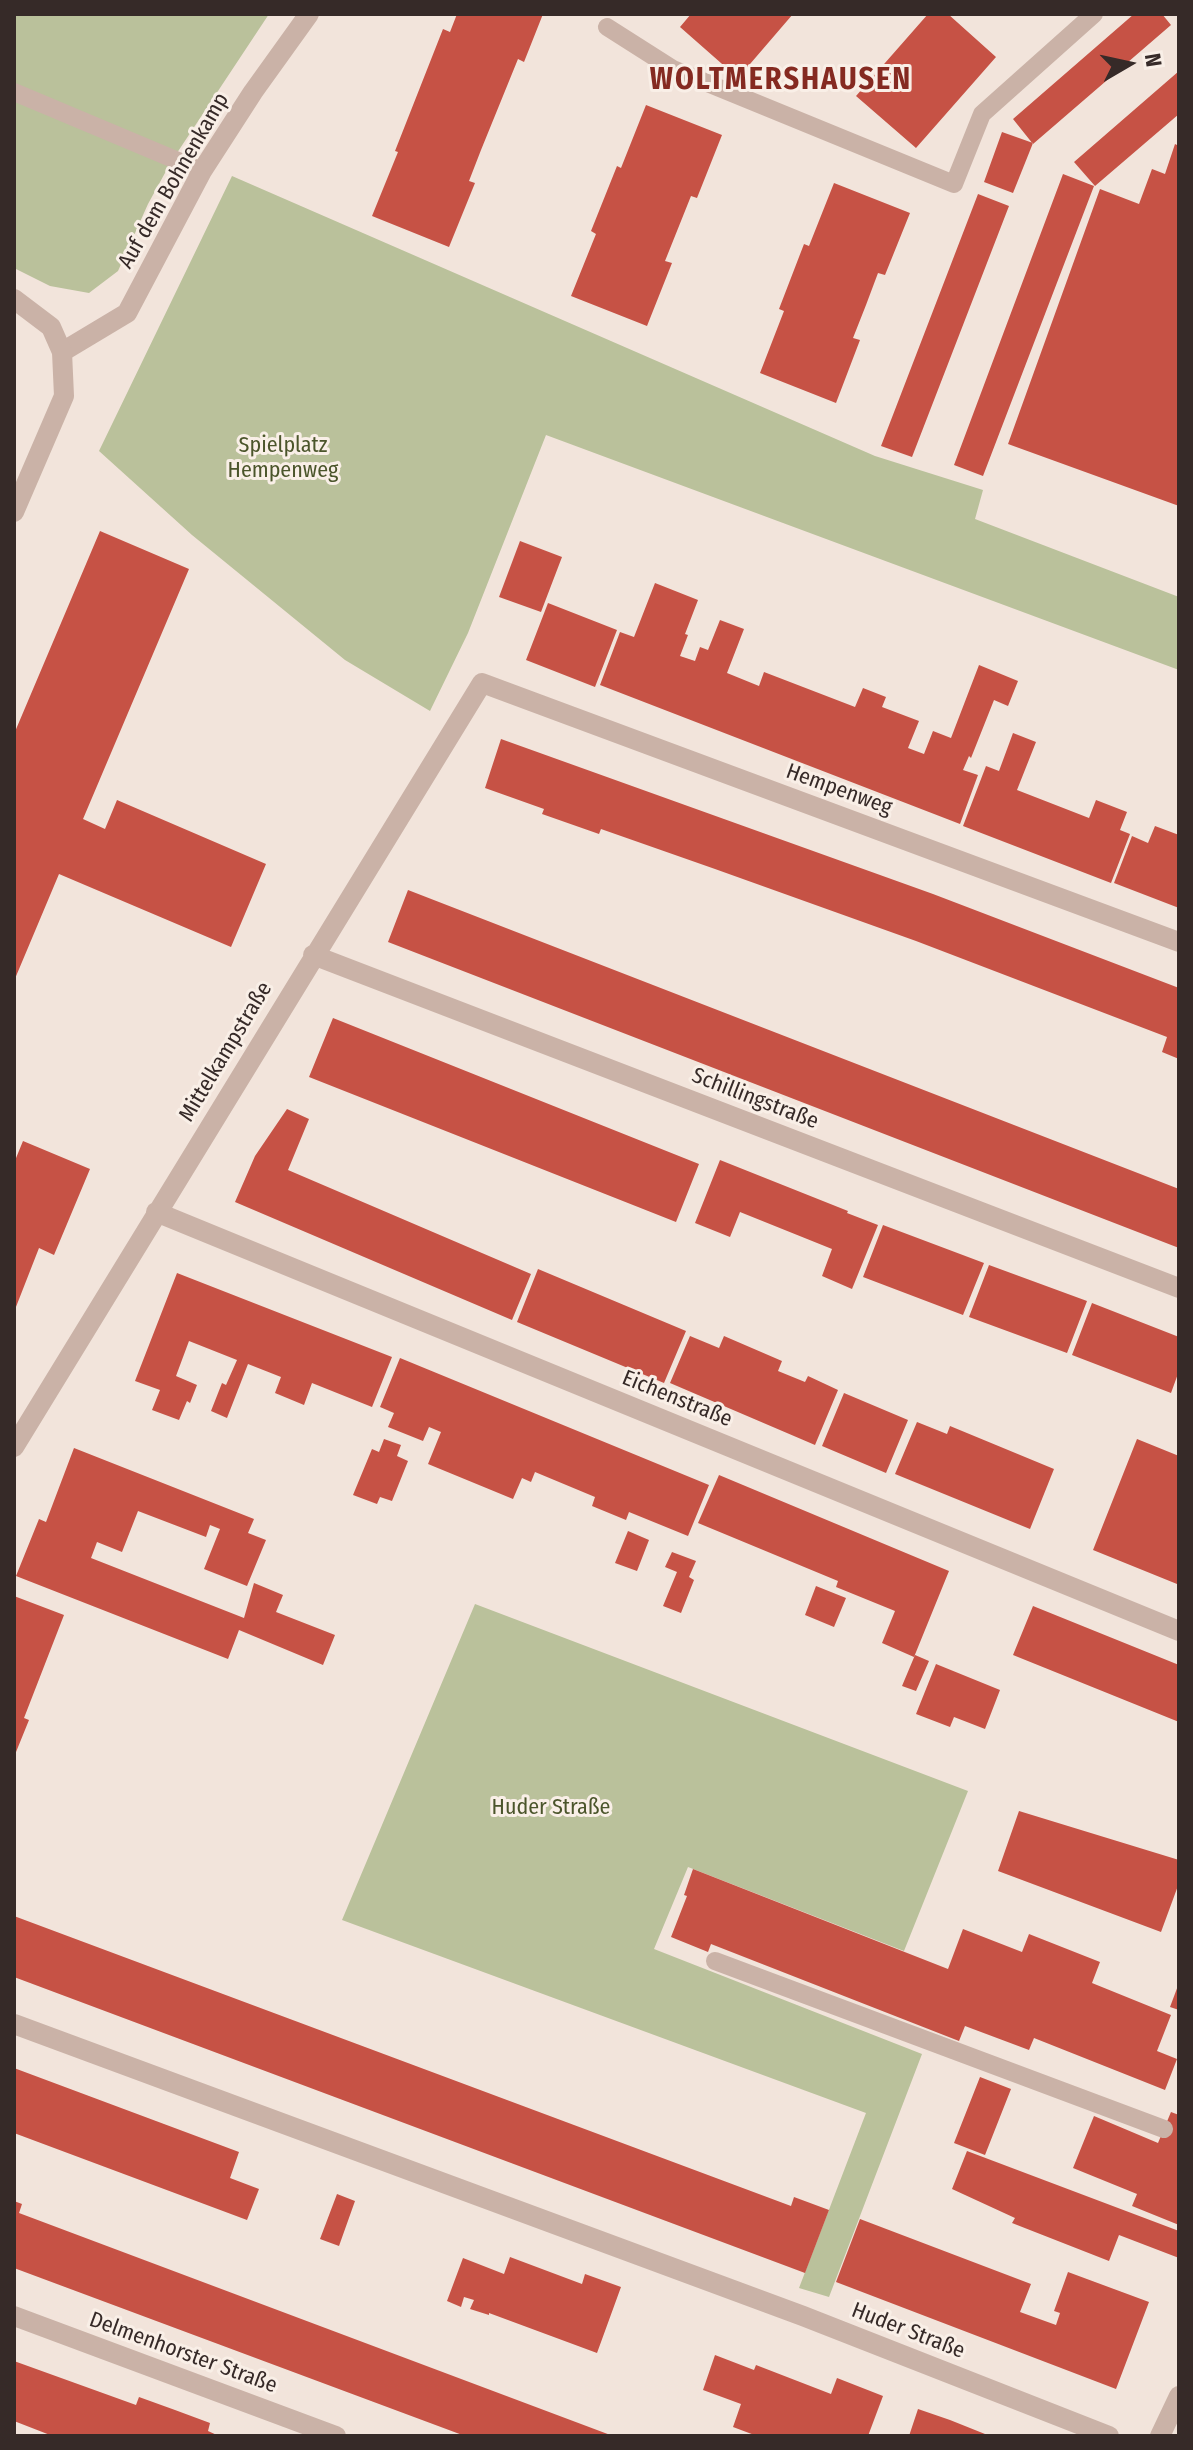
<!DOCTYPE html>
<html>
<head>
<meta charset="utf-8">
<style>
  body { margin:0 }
  #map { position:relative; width:1193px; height:2450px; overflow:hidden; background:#f2e4db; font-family:"Fira Sans Condensed",sans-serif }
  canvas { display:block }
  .frame { position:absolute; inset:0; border:16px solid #362a28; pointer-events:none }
  .north { position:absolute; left:1089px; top:24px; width:80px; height:80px; -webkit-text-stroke:6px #f9efe7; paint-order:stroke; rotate:81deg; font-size:22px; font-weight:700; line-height:32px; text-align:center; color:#362a28 }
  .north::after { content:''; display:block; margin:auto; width:28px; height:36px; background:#362a28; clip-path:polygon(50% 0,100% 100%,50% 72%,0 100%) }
</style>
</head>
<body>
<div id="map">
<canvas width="1193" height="2450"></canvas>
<div class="frame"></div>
<div class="north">N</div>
</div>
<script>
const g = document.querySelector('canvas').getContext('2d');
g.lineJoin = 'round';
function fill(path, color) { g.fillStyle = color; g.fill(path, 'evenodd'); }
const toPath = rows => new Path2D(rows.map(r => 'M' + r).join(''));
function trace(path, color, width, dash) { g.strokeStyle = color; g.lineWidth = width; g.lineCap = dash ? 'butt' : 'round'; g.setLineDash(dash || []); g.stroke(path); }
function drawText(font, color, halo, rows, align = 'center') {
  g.font = font + ' "Fira Sans Condensed",sans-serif'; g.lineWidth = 6; g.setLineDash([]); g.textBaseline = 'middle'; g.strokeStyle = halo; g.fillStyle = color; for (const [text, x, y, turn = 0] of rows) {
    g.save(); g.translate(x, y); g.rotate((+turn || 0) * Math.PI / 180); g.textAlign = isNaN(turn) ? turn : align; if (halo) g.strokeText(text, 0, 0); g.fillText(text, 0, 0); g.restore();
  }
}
fill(toPath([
  [14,14,269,14,171,162,148,204,118,271,89,293,50,286,14,268],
  [232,176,875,456,983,490,975,519,1179,597,1179,670,546,435,468,633,430,711,345,660,192,535,99,451],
  [475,1604,968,1791,904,1951,688,1867,654,1949,922,2054,829,2297,799,2288,866,2113,342,1920]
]), '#bac19b');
fill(toPath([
  [457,14,543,14,524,62,518,59,481,150,469,181,475,183,449,247,372,216,398,152,395,151,443,29,450,32],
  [691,14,793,14,738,78,680,27],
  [928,14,948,14,996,57,916,148,856,96],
  [1134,14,1162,14,1171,25,1033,144,1013,119],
  [1179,71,1179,114,1095,186,1074,162],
  [646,105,722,135,697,198,691,196,665,261,672,263,647,326,571,296,596,234,591,231,617,166,621,168],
  [1002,132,1033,143,1013,193,984,182],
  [1175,144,1179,146,1179,506,1008,444,1100,189,1139,204,1152,169,1165,174],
  [1063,174,1094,186,983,476,954,465],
  [834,183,910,213,885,275,878,273,866,305,853,338,860,340,836,403,760,373,784,311,779,309,804,244,809,246],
  [978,194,1009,206,912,457,881,446],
  [100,531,189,569,83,819,105,829,117,800,266,864,231,947,59,874,14,981,14,734],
  [520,541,562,557,541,612,499,597],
  [655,583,698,600,685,634,688,635,680,656,695,661,700,647,708,650,720,620,744,629,727,673,759,686,764,672,855,707,863,688,886,697,882,707,919,721,908,748,924,754,933,731,951,738,979,665,1018,681,1008,706,994,700,971,758,969,756,963,770,978,775,960,824,600,685,620,632,634,637],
  [548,603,617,630,595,687,526,660],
  [1013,733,1036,742,1017,790,1089,818,1096,800,1127,812,1120,830,1130,834,1111,883,963,826,986,766,999,771],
  [501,739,933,894,1179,988,1179,1059,1162,1052,1167,1037,916,941,715,869,601,829,599,834,542,814,544,809,485,788],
  [1155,826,1179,835,1179,908,1114,883,1132,836,1148,843],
  [408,890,1179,1189,1179,1248,388,942],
  [333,1018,699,1164,676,1222,309,1077],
  [287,1109,309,1119,288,1170,531,1274,512,1320,235,1202,255,1156],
  [23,1141,90,1169,54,1255,39,1248,14,1312,14,1163],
  [720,1160,848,1211,847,1213,878,1225,852,1289,822,1276,832,1249,740,1212,730,1237,695,1223],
  [883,1225,984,1263,963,1315,863,1277],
  [989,1265,1087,1301,1067,1353,969,1317],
  [538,1269,686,1331,664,1383,517,1322],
  [177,1273,392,1357,372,1407,312,1383,304,1405,275,1393,281,1377,248,1364,227,1418,211,1411,222,1383,226,1385,237,1360,189,1341,176,1376,197,1385,190,1403,187,1401,179,1420,152,1410,160,1390,135,1381],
  [1092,1303,1179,1337,1179,1371,1171,1393,1072,1355],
  [690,1336,719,1348,724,1336,782,1361,778,1371,805,1382,808,1376,838,1390,815,1445,670,1383],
  [400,1358,709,1485,688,1536,629,1512,626,1520,592,1506,595,1497,535,1472,531,1482,522,1478,513,1499,428,1464,441,1432,429,1427,423,1441,388,1427,394,1413,380,1407],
  [844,1393,908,1420,886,1473,822,1446],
  [917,1422,947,1434,950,1426,1054,1469,1030,1529,895,1474],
  [384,1439,401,1445,397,1456,408,1461,392,1501,380,1497,377,1504,353,1495,372,1449,379,1452],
  [1137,1439,1179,1456,1177,1584,1093,1550],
  [74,1448,254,1519,248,1533,266,1540,247,1586,204,1569,220,1529,210,1525,206,1537,138,1511,122,1552,97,1542,91,1558,244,1618,254,1583,283,1595,276,1612,335,1635,323,1665,239,1630,228,1659,16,1576,39,1519,46,1522],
  [719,1475,949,1571,914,1657,882,1643,895,1611,836,1587,838,1581,698,1523],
  [628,1531,649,1540,637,1571,615,1563],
  [672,1552,696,1561,689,1577,694,1580,681,1613,663,1606,677,1572,665,1567],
  [816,1586,846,1598,834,1627,805,1615],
  [14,1596,64,1615,24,1718,29,1720,14,1757],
  [1033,1606,1179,1665,1179,1722,1013,1655],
  [915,1655,929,1661,916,1691,902,1686],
  [936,1664,1000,1690,985,1729,954,1717,950,1727,916,1714],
  [1019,1811,1179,1860,1179,1883,1161,1932,998,1871],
  [693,1869,948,1969,963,1929,1022,1952,1029,1934,1100,1962,1092,1983,1171,2015,1157,2051,1177,2059,1165,2090,1034,2038,1029,2050,965,2026,959,2041,711,1944,708,1952,671,1937,687,1896,684,1895],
  [14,1916,791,2206,794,2197,829,2210,805,2273,14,1977],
  [1179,1983,1179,2010,1170,2007],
  [14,2068,239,2152,230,2178,259,2189,247,2220,14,2133],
  [980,2077,1011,2089,985,2155,954,2143],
  [1171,2112,1179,2115,1179,2225,1132,2206,1137,2194,1073,2168,1094,2116,1158,2143],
  [967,2151,1179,2231,1179,2258,1119,2235,1109,2261,1012,2223,1015,2218,952,2189],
  [337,2194,355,2201,339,2246,320,2239],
  [14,2201,22,2204,19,2213,613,2436,465,2436,14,2268],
  [860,2219,1031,2284,1020,2312,1056,2325,1060,2313,1054,2311,1068,2272,1149,2302,1116,2389,836,2282],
  [510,2257,582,2284,585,2274,621,2287,597,2353,489,2313,489,2315,470,2309,474,2300,464,2297,461,2307,447,2301,463,2258,504,2274],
  [715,2355,754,2370,756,2365,831,2394,837,2378,883,2396,868,2436,757,2436,733,2427,741,2404,703,2390],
  [14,2361,136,2405,139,2397,175,2410,210,2423,208,2431,219,2436,50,2435,14,2421],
  [918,2409,950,2420,990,2436,909,2436]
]), '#c65245');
trace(toPath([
  [607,27,673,69,954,184,982,114,1094,14],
  [14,92,202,171],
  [715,1961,1164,2129]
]), '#cab2a7', 18);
trace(toPath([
  [62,352,127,313,202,171,253,92,309,14],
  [313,955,1179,1288],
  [156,1212,1179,1631],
  [14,1447,482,683,1179,942],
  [14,2024,803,2316,1109,2436],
  [14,2316,336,2436]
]), '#cab2a7', 20);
trace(toPath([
  [14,299,51,327,62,352,64,396,14,512],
  [1160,2436,1179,2396]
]), '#cab2a7', 20);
drawText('22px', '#362a28', '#f9efe7', [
  ["Auf dem Bohnenkamp",174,181,-60],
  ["Hempenweg",839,790,20],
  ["Mittelkampstraße",226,1052,-59],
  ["Schillingstraße",755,1099,21],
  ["Eichenstraße",677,1399,22],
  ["Huder Straße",908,2331,21],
  ["Delmenhorster Straße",183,2353,20]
]);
drawText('22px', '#4b552b', '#f9efe7', [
  ["Spielplatz",283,446],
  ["Hempenweg",283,471],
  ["Huder Straße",551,1808]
]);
g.letterSpacing = '2px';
drawText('bold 30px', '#852a21', '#f9efe7', [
  ["WOLTMERSHAUSEN",781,81]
]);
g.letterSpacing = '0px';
</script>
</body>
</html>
